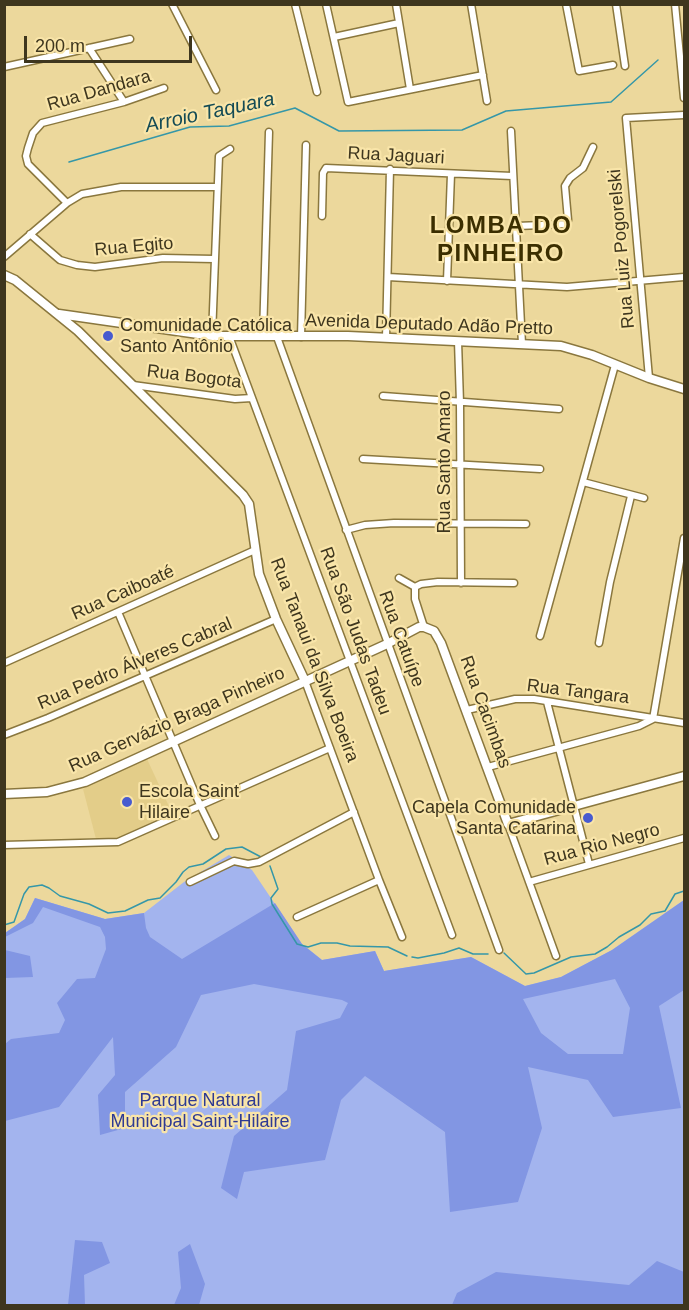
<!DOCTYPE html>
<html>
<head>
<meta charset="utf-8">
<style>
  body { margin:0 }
  #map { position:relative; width:689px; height:1310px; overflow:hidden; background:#ecd89c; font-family:Arial,sans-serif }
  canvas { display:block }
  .frame { position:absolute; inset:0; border:6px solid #3e361e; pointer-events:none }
  .scale { position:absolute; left:24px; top:36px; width:168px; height:27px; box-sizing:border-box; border:3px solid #3e361e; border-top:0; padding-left:8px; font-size:18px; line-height:21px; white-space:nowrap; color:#3e361e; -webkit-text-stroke:4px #f9e5a9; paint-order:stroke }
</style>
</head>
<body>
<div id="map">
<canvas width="689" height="1310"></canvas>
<div class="frame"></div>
<div class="scale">200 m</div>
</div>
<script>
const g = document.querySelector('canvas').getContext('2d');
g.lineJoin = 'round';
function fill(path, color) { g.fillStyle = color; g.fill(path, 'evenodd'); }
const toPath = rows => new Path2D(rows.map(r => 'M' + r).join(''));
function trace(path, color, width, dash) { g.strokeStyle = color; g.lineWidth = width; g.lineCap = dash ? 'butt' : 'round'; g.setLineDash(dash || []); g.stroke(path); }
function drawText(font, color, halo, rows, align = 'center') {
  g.font = font + ' Arial,sans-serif'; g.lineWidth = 4.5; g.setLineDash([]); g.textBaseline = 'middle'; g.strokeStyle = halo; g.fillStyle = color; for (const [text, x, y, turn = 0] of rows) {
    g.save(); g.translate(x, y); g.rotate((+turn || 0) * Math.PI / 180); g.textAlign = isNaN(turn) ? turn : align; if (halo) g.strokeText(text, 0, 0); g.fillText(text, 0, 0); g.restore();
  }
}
fill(toPath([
  [147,759,173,815,118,840,96,839,83,789]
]), '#e3cd89');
fill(toPath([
  [229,855,252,870,302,944,322,960,375,951,384,971,471,957,525,986,561,977,612,950,684,900,684,1305,5,1306,5,933,25,919,35,898,105,919,144,913,184,882]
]), '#a3b4ee');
fill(toPath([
  [35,898,105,919,144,913,146,928,150,937,182,959,275,903,302,944,322,960,375,951,384,971,471,957,525,986,561,977,612,950,684,900,684,990,659,1006,681,1108,613,1117,588,1080,528,1067,542,1128,518,1202,450,1212,445,1132,365,1076,341,1100,325,1160,244,1172,237,1199,221,1188,234,1136,287,1090,296,1031,340,1018,348,1003,342,1000,254,984,201,995,176,1047,125,1092,125,1128,100,1135,98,1095,115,1075,113,1037,59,1107,5,1121,5,1044,11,1039,59,1033,65,1020,57,1003,77,979,95,978,106,949,105,937,100,927,43,907,33,923,5,937,5,933,25,919],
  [615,979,630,1008,623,1054,568,1054,541,1033,523,999],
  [5,950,30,956,33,977,5,978],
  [75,1240,102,1242,110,1263,84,1275,85,1305,68,1305],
  [190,1244,205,1284,199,1305,174,1305,181,1288,178,1252],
  [657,1261,684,1272,684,1305,452,1305,457,1293,496,1272,629,1285]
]), '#8296e3');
trace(toPath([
  [69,162,190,127,229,126,295,108,339,131,462,130,506,111,611,102,658,60],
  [270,866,278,889,271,898,272,904,297,944,308,947,321,943,337,943,350,946,388,947,407,956],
  [4,925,14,922,24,894,29,887,42,885,49,888,60,896,89,904,108,913,125,911,148,900,160,898,176,882,183,872,189,867,203,864,226,849,242,847,261,857],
  [504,953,526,974,534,973,571,957,595,954,607,947,619,937,640,925,651,914,665,911,675,894,684,891],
  [412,957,418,958,444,953,459,948,473,954,488,954]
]), '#3597a8', 1.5);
const street = toPath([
  [172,4,216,90],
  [295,4,317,92],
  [326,4,348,102,483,75],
  [396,4,410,89],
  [471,4,487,101],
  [566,4,579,71,613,65],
  [616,4,625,66],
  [675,4,684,98],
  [334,37,399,23],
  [89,48,124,102],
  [4,67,130,39],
  [511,131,522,344],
  [67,203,28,164,26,156,28,148,33,133,42,123,124,102,164,88],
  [322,216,323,173,326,168,512,176],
  [517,226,567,224,568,220,565,186,570,178,583,168,593,147],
  [30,234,60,260,77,265,95,267,163,258,214,259],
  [4,257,67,203,82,194,121,187,216,187],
  [388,277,567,287,684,277],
  [447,281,451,174],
  [212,336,219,156,230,149],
  [229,336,452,935],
  [263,336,269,132],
  [277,337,499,950],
  [301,337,306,145],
  [386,338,390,169],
  [458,341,460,403,461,583],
  [649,378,626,118,684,115],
  [133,385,235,399,252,398],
  [383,396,559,409],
  [363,459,540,469],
  [583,482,644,498],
  [346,530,365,525,394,523,526,524],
  [399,578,415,587,421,584,438,582,514,583],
  [415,587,415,599,424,627],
  [118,612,200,805,215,836],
  [540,636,615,365],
  [599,643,610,582,631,496],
  [4,663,255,550],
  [305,681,379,880,402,937],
  [547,702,589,864],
  [467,710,515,699,534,699,684,723],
  [4,735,48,718,276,619],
  [488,767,639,726,653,719,684,538],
  [508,824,556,956],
  [4,845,118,842,330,748],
  [190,882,234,861,248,864,259,862,354,812],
  [529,882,684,838],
  [297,917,379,880]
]);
const secondary = toPath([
  [4,275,15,280,78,331,243,495,249,504,259,574,276,619,305,681],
  [59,314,212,336,348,336,561,346,592,355,649,378,684,389],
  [4,794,47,792,85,782,387,644,419,627,424,627,434,631,441,643,508,824,684,776]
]);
trace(street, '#8a773e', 9);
trace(secondary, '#8a773e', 11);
trace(street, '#fff', 6);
trace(secondary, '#fff', 8);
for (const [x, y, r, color] of [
  [108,336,6,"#485bcf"],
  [127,802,6,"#485bcf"],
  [588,818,6,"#485bcf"]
]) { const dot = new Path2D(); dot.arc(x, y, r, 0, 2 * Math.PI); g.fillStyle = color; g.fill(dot); trace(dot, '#f9e5a9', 2); }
drawText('18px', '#3e361e', '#f9e5a9', [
  ["Rua Dandara",99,91,-16],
  ["Rua Jaguari",396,156,3],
  ["Rua Egito",134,247,-5],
  ["Rua Luiz Pogorelski",622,249,-95],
  ["Avenida Deputado Adão Pretto",429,325,2],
  ["Rua Bogota",194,377,7],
  ["Rua Santo Amaro",445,462,-90],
  ["Rua Caiboaté",123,593,-24],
  ["Rua São Judas Tadeu",355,631,70],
  ["Rua Catuípe",401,639,70],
  ["Rua Tanaui da Silva Boeira",314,660,69],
  ["Rua Pedro Álveres Cabral",135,664,-23],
  ["Rua Tangara",578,692,7],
  ["Rua Cacimbas",485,712,70],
  ["Rua Gervázio Braga Pinheiro",177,720,-24],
  ["Rua Rio Negro",602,845,-15]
]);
drawText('18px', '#3e361e', '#f9e5a9', [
  ["Comunidade Católica",120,326],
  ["Santo Antônio",120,347],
  ["Escola Saint",139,792],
  ["Hilaire",139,813],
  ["Capela Comunidade",576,808,"right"],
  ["Santa Catarina",576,829,"right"]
], 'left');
drawText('18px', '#2e3a93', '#f9e5a9', [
  ["Parque Natural",200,1101],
  ["Municipal Saint-Hilaire",200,1122]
]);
drawText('italic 20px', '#144b55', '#f9e5a9', [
  ["Arroio Taquara",210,113,-12]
]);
g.letterSpacing = '1.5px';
drawText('bold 24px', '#3b2e00', '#f9e5a9', [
  ["LOMBA DO",501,226],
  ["PINHEIRO",501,254]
]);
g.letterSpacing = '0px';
</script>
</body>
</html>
